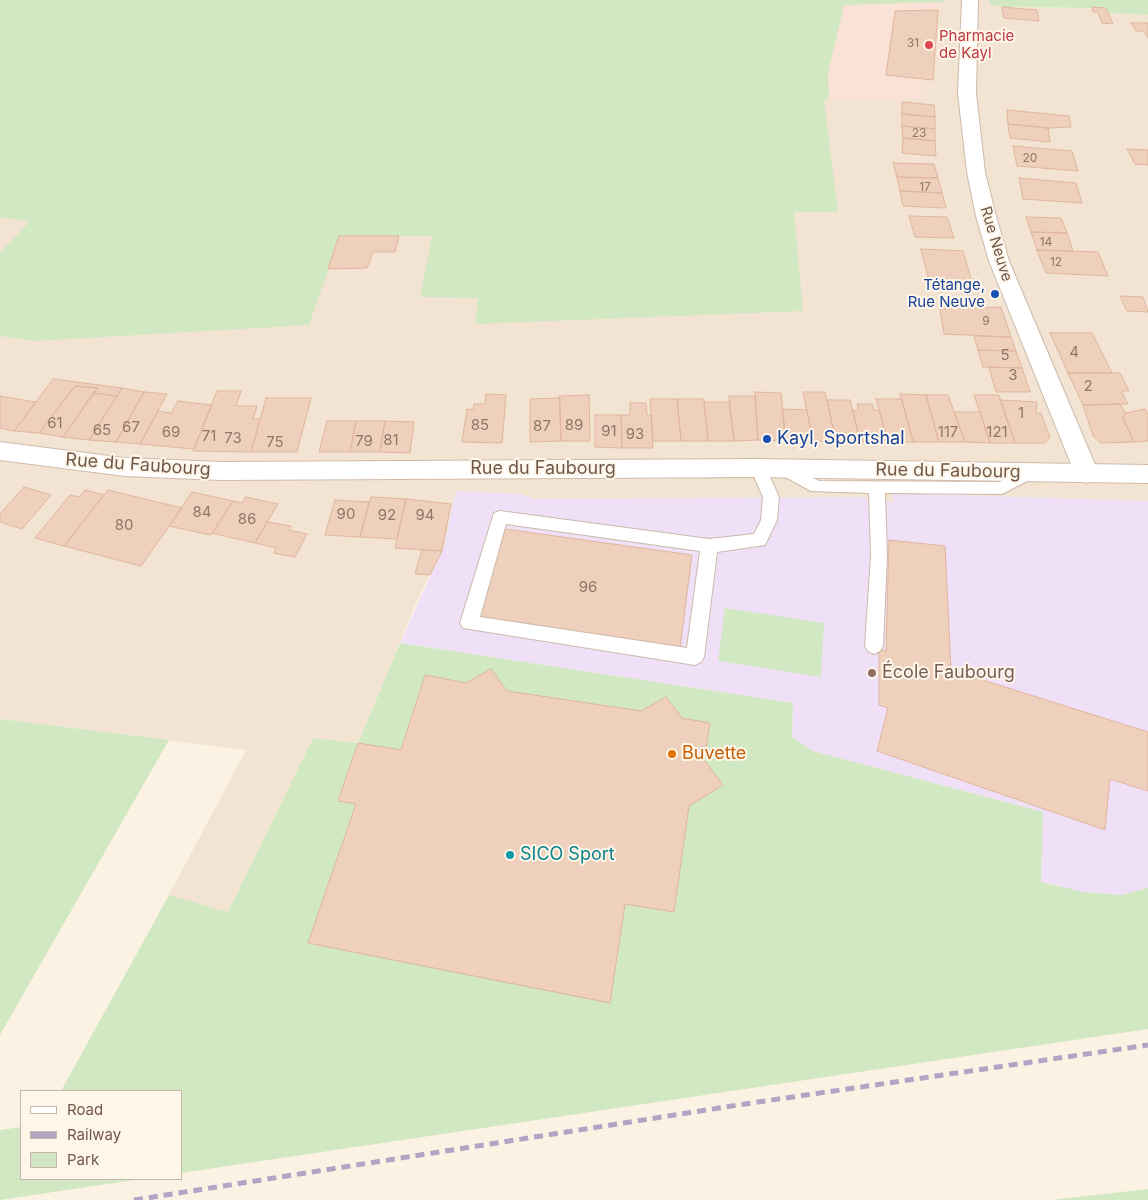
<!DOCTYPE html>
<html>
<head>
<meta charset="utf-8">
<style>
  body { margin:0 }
  #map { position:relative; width:1148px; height:1200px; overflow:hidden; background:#fbf2e3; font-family:Inter,sans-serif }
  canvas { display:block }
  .legend { position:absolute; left:20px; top:1090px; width:162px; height:90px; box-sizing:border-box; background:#fef6e9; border:1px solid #c6b7a9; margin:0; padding:6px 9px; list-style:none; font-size:15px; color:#72584a }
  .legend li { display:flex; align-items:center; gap:10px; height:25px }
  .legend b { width:25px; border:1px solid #c6b7a9 }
</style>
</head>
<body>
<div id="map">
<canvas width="1148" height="1200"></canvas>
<ul class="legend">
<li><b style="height:6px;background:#fff"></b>Road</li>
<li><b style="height:6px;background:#b4a3c4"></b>Railway</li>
<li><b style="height:14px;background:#d2e8c2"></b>Park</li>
</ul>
</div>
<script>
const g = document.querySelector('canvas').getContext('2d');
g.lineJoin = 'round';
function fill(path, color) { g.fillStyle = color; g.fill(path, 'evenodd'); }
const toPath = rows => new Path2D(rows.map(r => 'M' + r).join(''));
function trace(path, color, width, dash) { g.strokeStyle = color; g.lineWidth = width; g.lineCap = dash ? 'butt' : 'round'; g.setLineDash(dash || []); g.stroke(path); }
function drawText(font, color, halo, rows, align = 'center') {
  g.font = font + ' Inter,sans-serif'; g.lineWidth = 4; g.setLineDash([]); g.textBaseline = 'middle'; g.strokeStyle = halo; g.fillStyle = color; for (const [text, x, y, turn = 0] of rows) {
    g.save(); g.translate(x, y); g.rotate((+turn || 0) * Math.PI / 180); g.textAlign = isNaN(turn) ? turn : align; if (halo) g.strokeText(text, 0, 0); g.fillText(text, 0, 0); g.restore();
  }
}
fill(toPath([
  [0,0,990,0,990,5,1002,7,1106,8,1109,13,1148,15,1148,501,893,493,894,502,867,502,866,497,534,499,520,494,456,491,444,546,417,601,358,743,313,738,228,912,169,895,246,750,0,719]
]), '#f2e3d2');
fill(toPath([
  [942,2,938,10,933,80,921,81,920,99,829,100,828,73,844,5]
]), '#fbe2d7');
fill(toPath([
  [456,491,520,494,534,499,866,497,867,502,893,502,893,493,1148,501,1148,888,1121,895,1084,892,1041,882,1043,812,813,751,792,737,793,703,400,643,444,546]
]), '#efe0f7');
fill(toPath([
  [0,0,947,0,942,2,844,5,828,73,829,100,824,100,838,212,794,212,803,311,475,324,478,298,420,297,432,236,340,236,309,325,35,341,0,336,0,253,29,222,0,217],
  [990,0,1148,0,1148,15,1108,13,1106,8,1002,7,990,5],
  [725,608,824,623,821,677,718,661],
  [400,643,793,703,792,737,813,751,1043,812,1041,882,1084,892,1121,895,1148,888,1148,1029,181,1173,181,1091,61,1091,169,895,228,912,313,738,358,743],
  [0,719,169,740,0,1035],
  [21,1127,21,1179,141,1179,0,1200,0,1130],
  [1148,1189,1148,1200,1051,1200]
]), '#d2e8c2');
const building = toPath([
  [1002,7,1037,10,1039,21,1004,18,1002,7],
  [1092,7,1106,8,1113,24,1102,23,1098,12,1093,12,1092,7],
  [938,10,933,80,886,75,895,11,938,10],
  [1131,23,1148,23,1148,38,1144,31,1136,31,1131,23],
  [902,102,934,105,935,117,902,114,902,102],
  [1007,110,1069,116,1071,127,1048,128,1008,124,1007,110],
  [902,114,935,117,935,129,902,126,902,114],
  [1008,124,1048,128,1050,142,1010,138,1008,124],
  [902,126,935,129,935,141,903,138,902,126],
  [903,138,935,141,936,156,902,153,903,138],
  [1013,146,1072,151,1078,171,1017,166,1013,146],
  [1127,149,1148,150,1148,165,1135,164,1127,149],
  [893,163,934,164,938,178,897,177,893,163],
  [897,177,938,178,942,193,900,191,897,177],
  [1019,178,1076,183,1082,203,1023,199,1019,178],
  [900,191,942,193,946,208,903,206,900,191],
  [909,216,947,217,954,238,915,237,909,216],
  [1026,217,1061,218,1067,233,1031,232,1026,217],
  [1031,232,1067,233,1073,251,1037,250,1031,232],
  [339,236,399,236,395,252,373,252,367,268,328,269,339,236],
  [921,249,963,251,973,286,930,284,921,249],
  [1037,250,1098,252,1108,276,1046,273,1037,250],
  [1120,296,1143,297,1148,312,1127,311,1120,296],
  [1001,307,1011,337,944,334,940,309,1001,307],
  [1050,333,1092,333,1112,373,1068,373,1050,333],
  [974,336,1011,337,1016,351,978,350,974,336],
  [978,350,1016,351,1022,368,983,367,978,350],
  [989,367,1022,368,1030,392,996,392,989,367],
  [1068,373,1120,373,1129,391,1121,391,1128,404,1083,405,1068,373],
  [53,379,122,388,117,396,93,393,98,388,75,386,39,433,14,431,53,379],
  [75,386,98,388,63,437,39,433,75,386],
  [122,388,144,392,116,442,89,440,122,388],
  [217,391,241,391,236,406,257,406,253,419,260,419,251,452,193,451,217,391],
  [144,392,167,394,140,444,116,442,144,392],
  [755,392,781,393,786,441,758,440,755,392],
  [803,392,825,392,836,442,813,441,803,392],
  [93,393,117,396,89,440,63,437,93,393],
  [486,394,506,395,502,443,462,442,467,409,473,410,474,404,485,404,486,394],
  [900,394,926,395,939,442,913,442,900,394],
  [589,395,590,441,561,441,559,396,589,395],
  [926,395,948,395,965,442,939,442,926,395],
  [974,395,999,395,1015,443,990,443,974,395],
  [0,396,36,402,14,431,0,428,0,396],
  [729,396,755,396,758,440,734,441,729,396],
  [266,398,311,398,297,452,251,452,266,398],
  [560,398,561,441,530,442,530,399,560,398],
  [650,399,677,399,681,441,653,441,650,399],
  [677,399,704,399,708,441,681,441,677,399],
  [876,399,902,399,913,442,888,442,876,399],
  [827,400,850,400,860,442,836,442,827,400],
  [1000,400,1037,402,1036,413,1041,413,1050,438,1044,443,1015,443,1000,400],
  [178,401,212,405,194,449,140,444,158,411,171,413,178,401],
  [704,402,729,402,734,441,708,441,704,402],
  [630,403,646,403,647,415,651,415,653,448,622,448,621,415,630,415,630,403],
  [857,404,872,404,874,410,879,410,888,442,860,442,853,410,859,410,857,404],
  [1120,404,1126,413,1123,418,1134,442,1101,443,1093,436,1083,405,1120,404],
  [782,409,807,410,813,441,786,441,782,409],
  [1145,409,1148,415,1148,441,1134,442,1123,418,1126,413,1145,409],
  [954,412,980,412,990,443,965,442,954,412],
  [595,415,621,415,622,448,595,447,595,415],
  [327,421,356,421,350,452,319,452,327,421],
  [356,421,385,421,380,452,350,452,356,421],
  [385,421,414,422,410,453,380,452,385,421],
  [24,487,51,495,22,529,0,522,0,514,24,487],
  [85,490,104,495,64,546,35,538,70,495,79,497,85,490],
  [108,490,182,508,141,566,64,546,108,490],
  [192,492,233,501,211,535,169,526,192,492],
  [246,497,278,504,255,543,212,533,233,501,242,503,246,497],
  [371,497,406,499,397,539,360,537,371,497],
  [406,499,451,504,442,551,395,548,406,499],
  [335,500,369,502,360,537,325,535,335,500],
  [267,522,291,526,289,530,307,534,295,557,274,553,276,548,255,543,267,522],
  [505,529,692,555,680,648,479,619,505,529],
  [889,540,945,546,951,670,1148,732,1148,791,1110,779,1105,830,877,751,888,708,879,705,879,650,886,651,889,540],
  [422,550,442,551,430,575,415,574,422,550],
  [491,669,507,691,641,711,666,697,682,718,710,723,704,760,723,785,689,806,674,912,625,904,610,1003,308,943,356,804,338,801,358,743,401,750,425,675,466,683,491,669]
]);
fill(building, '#efd0bc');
trace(building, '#e1b69d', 1);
const lane = toPath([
  [758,462,764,464,779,497,777,520,765,545,717,552,704,657,701,662,695,665,463,628,460,623,494,513,500,511,709,539,754,534,761,520,763,497,750,468,752,464,758,462],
  [506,524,700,551,687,648,480,617,506,524],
  [784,463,819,481,1000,482,1029,467,1035,469,1037,473,1035,477,1002,494,885,493,887,555,883,646,880,651,874,654,868,651,865,646,871,555,869,493,811,491,778,473,776,469,778,465,784,463]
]);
const street = toPath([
  [962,0,978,0,976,93,985,172,996,216,1009,261,1099,474,1096,480,1087,483,1078,480,1075,474,989,261,976,216,967,172,958,93,962,0]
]);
const secondary = toPath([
  [0,442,125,458,222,462,758,459,1148,465,1148,483,758,477,222,480,125,476,0,460,0,442]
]);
trace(lane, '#ccb9aa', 2);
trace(street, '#ccb9aa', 2);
trace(secondary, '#d1bbaa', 2);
fill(lane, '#fff');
fill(street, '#fff');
fill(secondary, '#fff');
trace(toPath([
  [134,1200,738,1105,1148,1045]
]), '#b4a3c4', 5, [9, 6]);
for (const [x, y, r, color] of [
  [929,45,5,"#e0444e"],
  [995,294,5,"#1a4fb4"],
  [767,439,5,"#1a4fb4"],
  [872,673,5,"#8d6e63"],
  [672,754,5,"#e8710a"],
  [510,855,5,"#0f9aa8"]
]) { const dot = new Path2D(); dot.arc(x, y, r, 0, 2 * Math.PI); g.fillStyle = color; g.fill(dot); trace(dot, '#fef6e9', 2); }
drawText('12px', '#917666', null, [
  ["31",913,43],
  ["23",919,133],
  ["20",1030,158],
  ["17",925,187],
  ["14",1046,242],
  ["12",1056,262],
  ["9",986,321]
]);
drawText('15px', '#be3a42', '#fef6e9', [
  ["Pharmacie",939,36],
  ["de Kayl",939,53]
], 'left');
drawText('15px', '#72584a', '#fef6e9', [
  ["Rue Neuve",996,244,73]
]);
drawText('15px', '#164399', '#fef6e9', [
  ["Tétange,",985,285],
  ["Rue Neuve",985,302]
], 'right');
drawText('15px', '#917666', null, [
  ["4",1074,352],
  ["5",1005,355],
  ["3",1013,375],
  ["2",1088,386],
  ["1",1021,413],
  ["61",55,423],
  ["85",480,425],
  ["89",574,425],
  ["87",542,426],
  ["67",131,427],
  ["65",102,430],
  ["91",609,431],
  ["69",171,432],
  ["117",948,432],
  ["121",997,432],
  ["93",635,434],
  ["71",209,436],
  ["73",233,438],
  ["81",391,440],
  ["79",364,441],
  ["75",275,442],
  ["84",202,512],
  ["90",346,514],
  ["92",387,515],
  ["94",425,515],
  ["86",247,519],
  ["80",124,525],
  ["96",588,587]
]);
drawText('18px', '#164399', '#fef6e9', [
  ["Kayl, Sportshal",777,439]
], 'left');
drawText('18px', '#72584a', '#fef6e9', [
  ["Rue du Faubourg",138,465,4],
  ["Rue du Faubourg",543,469],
  ["Rue du Faubourg",948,471,1]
]);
drawText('18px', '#785e54', '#fef6e9', [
  ["École Faubourg",882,673]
], 'left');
drawText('18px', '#c56008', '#fef6e9', [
  ["Buvette",682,754]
], 'left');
drawText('18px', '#0d838f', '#fef6e9', [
  ["SICO Sport",520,855]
], 'left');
</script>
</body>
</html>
